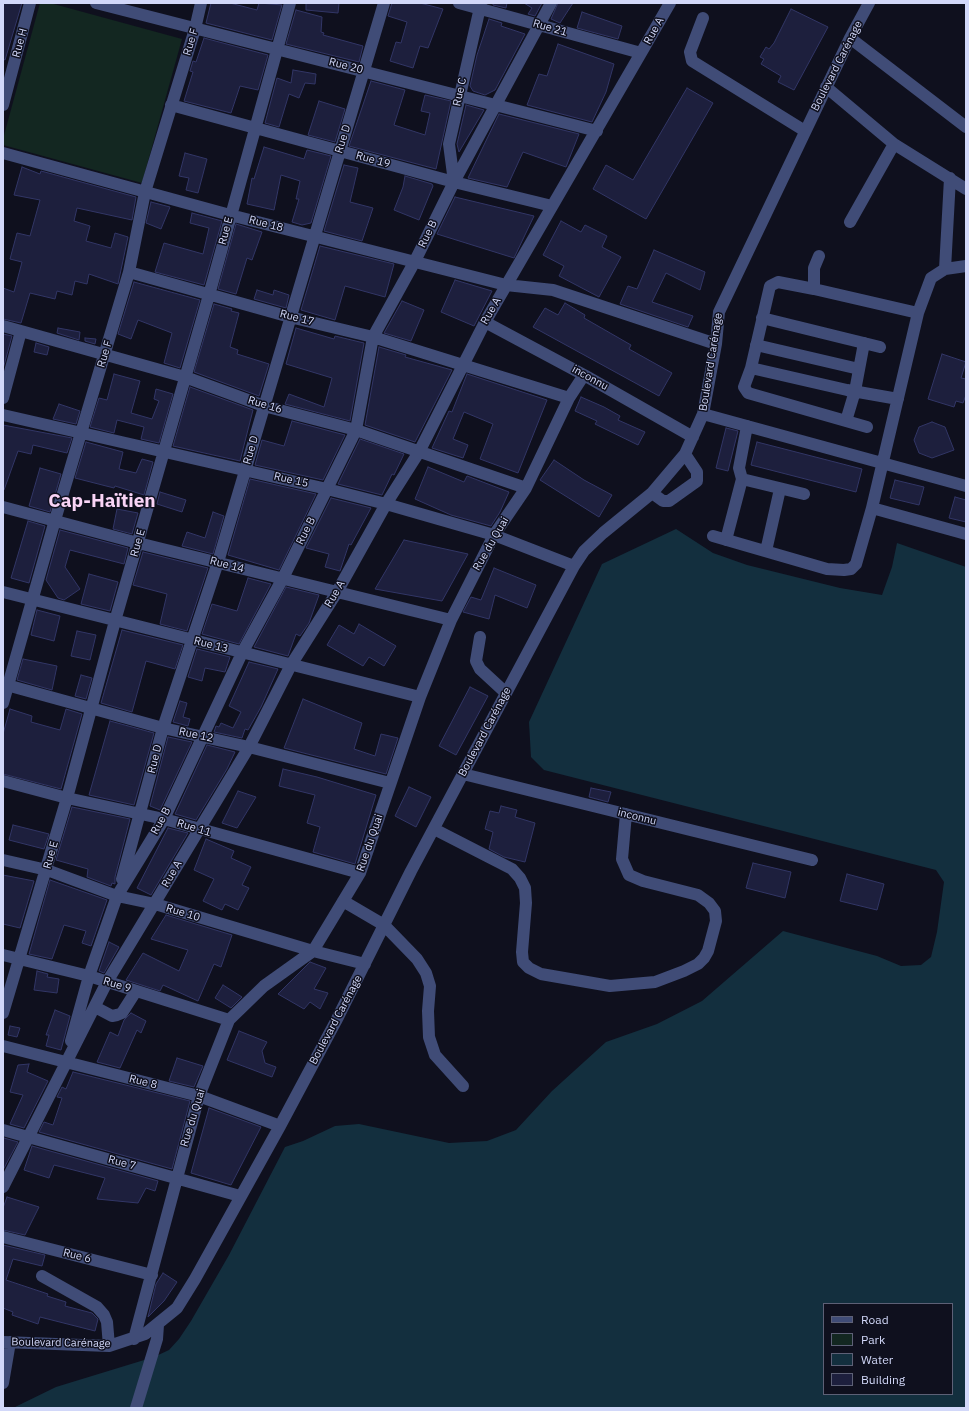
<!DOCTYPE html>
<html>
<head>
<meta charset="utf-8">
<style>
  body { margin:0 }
  #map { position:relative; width:969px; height:1411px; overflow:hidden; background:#0f101e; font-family:"IBM Plex Sans",sans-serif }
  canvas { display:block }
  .frame { position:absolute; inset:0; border:4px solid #d2d8f9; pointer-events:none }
  .legend { position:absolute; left:823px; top:1303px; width:130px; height:92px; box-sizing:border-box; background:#0f101e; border:1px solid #5d6076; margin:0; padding:5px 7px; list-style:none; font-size:12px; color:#d2d8f9 }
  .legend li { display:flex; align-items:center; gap:8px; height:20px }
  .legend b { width:20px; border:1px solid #5d6076 }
</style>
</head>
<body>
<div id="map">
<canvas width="969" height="1411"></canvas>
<div class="frame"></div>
<ul class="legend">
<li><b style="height:5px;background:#404c77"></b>Road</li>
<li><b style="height:11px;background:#132721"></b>Park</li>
<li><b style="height:11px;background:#132f3e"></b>Water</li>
<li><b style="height:11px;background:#1d1f3d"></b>Building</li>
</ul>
</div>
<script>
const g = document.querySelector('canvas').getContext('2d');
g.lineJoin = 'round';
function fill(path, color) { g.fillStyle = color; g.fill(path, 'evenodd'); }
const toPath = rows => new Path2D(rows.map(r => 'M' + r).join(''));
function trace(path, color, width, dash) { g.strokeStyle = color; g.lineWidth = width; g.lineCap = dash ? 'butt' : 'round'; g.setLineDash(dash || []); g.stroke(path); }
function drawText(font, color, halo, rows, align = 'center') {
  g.font = font + ' "IBM Plex Sans",sans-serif'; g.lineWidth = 3; g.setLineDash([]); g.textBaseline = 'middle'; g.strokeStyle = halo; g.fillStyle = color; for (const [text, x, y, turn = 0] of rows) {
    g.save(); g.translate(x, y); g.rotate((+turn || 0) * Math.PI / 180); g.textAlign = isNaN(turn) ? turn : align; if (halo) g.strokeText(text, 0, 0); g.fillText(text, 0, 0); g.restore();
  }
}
fill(toPath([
  [40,3,50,3,182,39,142,183,3,145,3,139]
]), '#132721');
fill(toPath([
  [676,529,713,553,747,565,840,588,882,595,892,567,897,543,966,567,966,1408,13,1408,56,1387,154,1357,169,1350,179,1339,191,1321,229,1255,285,1147,303,1141,335,1126,359,1124,449,1143,487,1141,516,1130,552,1091,606,1042,657,1024,702,1001,783,931,877,956,901,966,921,965,931,957,937,932,944,882,936,870,544,770,531,757,529,722,602,564],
  [824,1304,952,1304,952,1394,824,1394]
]), '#132f3e');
const building = toPath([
  [3,3,22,3,5,60,3,59,3,3],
  [211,3,230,3,257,10,259,3,282,5,272,40,206,23,211,3],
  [306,3,339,3,338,13,306,10,306,3],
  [392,3,420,3,443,9,428,48,420,46,413,68,390,61,396,42,401,43,407,22,388,16,392,3],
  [493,3,507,3,506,8,493,5,493,3],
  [524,3,542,3,535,16,528,14,532,8,524,3],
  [558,3,573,3,560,23,551,19,558,3],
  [791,9,828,27,794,90,778,82,781,76,761,64,764,59,760,57,766,47,769,49,774,43,791,9],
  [296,10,322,17,321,32,324,33,323,35,363,46,359,62,286,44,296,10],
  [582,12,622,26,618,39,577,28,582,12],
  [489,19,502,23,501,26,525,34,495,90,485,95,473,91,470,86,477,55,489,19],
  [204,38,268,55,258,90,240,86,231,113,184,101,193,72,190,71,193,61,196,62,204,38],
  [558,44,614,64,606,92,592,122,527,105,539,74,547,76,558,44],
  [293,70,316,74,315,84,305,83,299,98,289,94,279,127,265,123,277,78,291,83,293,70],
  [371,81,405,90,394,125,425,135,430,113,421,111,425,95,451,101,436,169,349,146,371,81],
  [687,88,713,103,646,219,593,189,606,165,633,180,687,88],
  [319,101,345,109,335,142,308,135,319,101],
  [466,105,484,110,459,152,457,144,466,105],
  [499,114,579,134,566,167,523,152,507,187,468,178,499,114],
  [264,147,304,159,307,150,331,156,311,223,302,225,292,222,299,199,296,199,300,181,281,175,274,210,247,204,252,178,254,179,264,147],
  [185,153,207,159,198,193,186,190,189,178,179,176,185,153],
  [344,165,358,168,350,202,373,208,362,241,324,231,344,165],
  [22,167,40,174,41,171,136,197,132,220,77,208,74,221,90,226,86,241,111,248,115,233,128,237,118,284,89,274,87,284,75,281,72,295,57,291,55,299,30,293,21,323,3,319,3,288,14,292,22,262,10,259,17,233,30,236,40,200,14,195,22,167],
  [405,176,432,184,433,186,419,220,394,210,403,187,405,176],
  [455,197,534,216,514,258,437,234,455,197],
  [151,202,170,207,161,229,146,223,151,202],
  [192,213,222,221,204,285,155,272,164,243,203,254,209,228,190,223,192,213],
  [561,221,581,232,585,225,607,236,602,247,621,257,599,297,559,276,564,266,543,255,561,221],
  [236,224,262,232,252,260,247,258,236,294,218,289,236,224],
  [320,246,394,264,385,297,345,286,335,320,301,310,320,246],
  [654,250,705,272,700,290,666,273,652,302,693,316,688,327,620,304,628,286,637,289,654,250],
  [455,280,492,291,474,326,441,312,455,280],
  [134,282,200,300,180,368,164,363,172,333,138,320,131,339,118,334,134,282],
  [257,290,273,295,274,290,289,295,286,308,254,299,257,290],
  [402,301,424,310,411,341,384,333,402,301],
  [565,303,585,315,584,318,631,345,629,349,672,373,659,396,533,327,545,308,558,315,565,303],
  [214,304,232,309,231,311,239,313,230,347,238,350,237,354,269,364,259,396,194,372,214,304],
  [58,328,80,332,79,340,57,333,58,328],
  [296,328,334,339,335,336,364,343,350,421,285,404,289,394,324,407,332,378,286,364,296,328],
  [3,334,12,336,3,369,3,334],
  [85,338,96,339,95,344,85,341,85,338],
  [36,343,49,347,47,355,34,352,36,343],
  [379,347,406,355,405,357,452,370,415,442,365,425,379,347],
  [942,354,966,362,961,378,966,379,966,395,963,403,956,401,954,407,928,399,942,354],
  [114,374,140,381,131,413,152,419,159,401,154,399,156,389,173,394,159,443,141,439,144,427,117,420,114,433,90,427,99,398,107,400,114,374],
  [467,374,547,400,518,473,480,459,493,424,464,412,453,439,468,445,463,458,432,448,449,411,452,412,467,374],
  [190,387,253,410,240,461,173,446,190,387],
  [581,397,604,407,620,416,618,420,645,432,638,445,595,424,597,421,575,411,581,397],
  [59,404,80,411,76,424,53,419,59,404],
  [292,421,345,435,323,480,255,465,262,440,284,446,292,421],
  [932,422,945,427,954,450,932,458,919,453,914,440,919,427,932,422],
  [3,425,72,438,67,453,33,445,31,454,18,451,4,490,3,490,3,425],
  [726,428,738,431,728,471,716,468,726,428],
  [360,439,404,454,394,475,392,474,382,495,338,484,360,439],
  [86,442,123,452,119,469,136,473,142,459,153,462,144,495,115,486,114,488,75,478,86,442],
  [757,442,862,469,856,492,751,465,757,442],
  [554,460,584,480,612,495,599,517,540,480,554,460],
  [428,467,464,482,467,476,509,492,500,512,491,526,451,515,415,499,428,467],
  [40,468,61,474,50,512,29,506,40,468],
  [250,479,316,494,279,570,228,555,250,479],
  [895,480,924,487,919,505,890,498,895,480],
  [160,492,186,500,182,512,157,504,160,492],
  [955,497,966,500,966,522,949,518,955,497],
  [331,498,371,508,351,545,349,544,340,571,325,567,329,554,306,548,331,498],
  [117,509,138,513,132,534,113,529,117,509],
  [213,512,224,516,213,554,182,546,187,532,205,538,213,512],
  [28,521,45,526,29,583,11,578,28,521],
  [60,530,128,548,124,564,70,550,65,567,80,589,64,600,58,598,46,580,60,530],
  [404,540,468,554,442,601,375,589,404,540],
  [143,552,208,568,187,631,160,624,167,594,133,585,143,552],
  [494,568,536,585,527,608,495,595,489,619,463,612,471,597,481,600,494,568],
  [89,574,118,582,110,611,81,604,89,574],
  [248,578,271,584,239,644,202,634,212,604,237,611,248,578],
  [286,587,319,595,309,623,300,636,296,634,288,656,254,647,286,587],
  [37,610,60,616,54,641,31,635,37,610],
  [359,624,396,646,384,666,369,657,363,666,327,645,339,625,354,634,359,624],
  [122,630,183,645,175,669,146,661,132,712,101,703,122,630],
  [77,631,96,635,90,660,71,656,77,631],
  [197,649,230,657,225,672,205,668,202,681,188,677,197,649],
  [23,659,57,666,52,690,17,680,23,659],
  [249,662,278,669,261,707,248,730,245,729,242,738,214,732,216,726,219,727,221,723,233,728,241,712,229,706,249,662],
  [81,675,92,678,86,699,75,696,81,675],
  [470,687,488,696,456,755,439,746,470,687],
  [303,699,362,723,354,749,375,756,381,734,398,738,386,774,284,748,303,699],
  [180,701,187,703,183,717,190,719,188,726,173,722,180,701],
  [10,709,32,716,31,722,60,730,66,709,82,714,61,789,3,774,3,734,10,709],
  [110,721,154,733,134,805,89,795,110,721],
  [168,737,192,742,160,810,150,806,168,737],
  [207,745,235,752,227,769,196,820,175,814,207,745],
  [283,769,317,777,376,795,355,864,313,852,320,827,307,823,315,795,279,786,283,769],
  [409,787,431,797,416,827,395,816,409,787],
  [591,788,611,792,608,802,589,797,591,788],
  [238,791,256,797,237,828,222,823,238,791],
  [501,806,517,810,515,817,535,823,525,862,504,857,489,849,493,832,485,829,490,811,499,813,501,806],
  [72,807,130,819,115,877,115,884,112,883,111,886,87,877,88,869,56,860,72,807],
  [13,825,49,834,44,849,9,840,13,825],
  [168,828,188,833,151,895,137,888,168,828],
  [206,839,234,851,231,858,251,867,242,885,249,888,238,910,225,904,222,910,203,901,214,879,194,870,206,839],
  [753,863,791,872,785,898,746,888,753,863],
  [847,874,884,884,877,910,840,901,847,874],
  [3,875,34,881,20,928,3,924,3,875],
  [50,880,107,900,91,946,82,943,86,931,64,925,52,959,29,954,50,880],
  [166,915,232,935,221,967,214,964,198,1001,163,985,160,991,126,980,143,953,179,971,188,950,151,939,166,915],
  [109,942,119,947,104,973,99,971,109,942],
  [310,962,326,968,314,989,328,993,320,1009,310,1002,304,1009,278,994,310,962],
  [37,971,48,974,47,977,59,979,57,993,34,990,37,971],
  [223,985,242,997,231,1008,215,998,223,985],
  [55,1010,70,1016,61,1050,46,1046,49,1035,46,1035,55,1010],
  [131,1013,146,1021,141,1033,137,1030,120,1068,97,1062,110,1032,118,1036,124,1020,131,1013],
  [10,1026,20,1028,17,1037,8,1035,10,1026],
  [239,1031,267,1042,262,1051,265,1063,276,1067,272,1077,227,1060,239,1031],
  [177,1058,203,1066,194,1087,169,1081,177,1058],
  [29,1064,27,1072,48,1081,24,1128,10,1124,23,1095,10,1092,18,1065,29,1064],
  [73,1072,190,1101,172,1169,39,1132,44,1122,53,1125,62,1098,57,1097,62,1087,66,1089,73,1072],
  [209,1108,261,1127,231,1185,191,1173,209,1108],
  [4,1138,18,1142,3,1170,3,1141,4,1138],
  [32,1146,158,1181,155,1191,146,1188,138,1203,97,1199,105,1178,54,1165,49,1178,24,1170,32,1146],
  [7,1197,39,1207,25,1235,3,1230,3,1208,7,1197],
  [3,1245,45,1255,42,1266,13,1259,6,1280,48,1294,47,1296,66,1302,65,1306,92,1313,98,1319,95,1331,40,1317,38,1324,12,1315,13,1312,3,1308,3,1245],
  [163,1273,177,1282,164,1301,148,1317,156,1284,163,1273]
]);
fill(building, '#1d1f3d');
trace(building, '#323666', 1);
trace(toPath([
  [96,3,597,131],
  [459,3,641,53],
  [703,18,690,52,692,61,805,131],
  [850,38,966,127],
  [826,87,894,144,966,189],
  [3,105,30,3],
  [171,105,454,182,552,206],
  [3,153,230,215,506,285,553,290,716,344],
  [454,182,449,144,481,3],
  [850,222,894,144],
  [819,256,814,268,814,289,918,313],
  [966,266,945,269,931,278,918,313,872,508,966,534],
  [945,269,950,178],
  [129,272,290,317,373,337,569,398],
  [814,289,778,282,770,286,751,368,847,390,898,399],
  [762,318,880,347],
  [485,322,584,375,693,437],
  [3,326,185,377,264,406,356,430,526,488],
  [756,345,859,369],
  [751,368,744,387,748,393,867,427],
  [3,398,21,331],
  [703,414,966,486],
  [3,415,327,489,386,504,494,535,574,566],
  [846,421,855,391,864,343],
  [747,426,739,468,742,479,804,494],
  [652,493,663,501,669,501,697,481,697,472,685,454],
  [3,507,138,543,451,620],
  [713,536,827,569,844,570,851,569,856,564,872,508],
  [726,540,742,479],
  [766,551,780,489],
  [3,592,420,697],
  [480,637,476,661,480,669,506,693],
  [3,684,163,728,249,747,390,783],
  [3,703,55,520,129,272,145,192,195,29,201,3],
  [463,774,812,860],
  [3,781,67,798,164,819,360,873],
  [434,829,512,869,520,878,525,888,526,903,522,952,523,962,529,968,541,974,610,986,655,982,684,971,698,964,704,958,708,951,716,921,715,911,709,903,698,895,643,881,629,875,622,859,626,814],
  [3,860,47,870,117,896,155,904,313,951,365,964],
  [122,879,163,728,218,562,384,3],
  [343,901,384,925,417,959,426,973,430,986,428,1011,429,1037,435,1055,463,1086],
  [3,955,89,976,229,1020],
  [95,1007,112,1016,117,1015,122,1013,136,991],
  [3,1013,67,798,115,621,209,295,290,3],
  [71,1041,89,976,117,896,164,819,242,653,283,578,356,430,373,337,415,261,454,182,551,3],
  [3,1046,199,1096,280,1126],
  [3,1130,240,1196],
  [3,1187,107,982,249,747,291,665,337,592,386,504,419,452,485,322,670,3],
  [3,1237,152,1275],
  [42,1276,97,1307,104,1315,107,1322,109,1346],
  [134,1339,199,1096,229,1020,264,986,313,951,360,873,420,697,451,620,494,535,526,488,569,398,584,375],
  [3,1342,109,1346,145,1334,177,1308,195,1279,280,1126,336,1021,411,871,574,566,584,551,603,533,652,493,685,454,703,414,716,344,719,312,850,38,869,3],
  [3,1383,10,1342],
  [136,1408,157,1339,158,1325]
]), '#404c77', 12);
drawText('11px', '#d2d8f9', '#0f101e', [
  ["Rue 21",550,28,16],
  ["Rue A",654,31,-61],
  ["Rue F",191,42,-73],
  ["Rue H",20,43,-75],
  ["Rue 20",346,66,14],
  ["Boulevard Carénage",837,66,-63],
  ["Rue C",460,92,-78],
  ["Rue D",343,139,-73],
  ["Rue 19",373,160,15],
  ["Rue 18",266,224,14],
  ["Rue E",226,231,-75],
  ["Rue B",428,234,-64],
  ["Rue A",491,311,-60],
  ["Rue 17",297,318,14],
  ["Rue F",105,354,-73],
  ["Boulevard Carénage",711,362,-81],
  ["inconnu",590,378,29],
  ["Rue 16",265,405,17],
  ["Rue D",251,450,-74],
  ["Rue 15",291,480,13],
  ["Rue B",306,531,-63],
  ["Rue E",138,543,-74],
  ["Rue du Quai",491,544,-60],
  ["Rue 14",227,565,14],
  ["Rue A",335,594,-59],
  ["Rue 13",211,645,14],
  ["Boulevard Carénage",485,732,-62],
  ["Rue 12",196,735,12],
  ["Rue D",155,759,-76],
  ["inconnu",637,817,14],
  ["Rue B",161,821,-61],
  ["Rue 11",194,828,17],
  ["Rue du Quai",370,843,-71],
  ["Rue E",51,855,-74],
  ["Rue A",172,874,-60],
  ["Rue 10",183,913,17],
  ["Rue 9",117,985,17],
  ["Boulevard Carénage",336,1020,-62],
  ["Rue 8",143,1082,14],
  ["Rue du Quai",193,1118,-73],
  ["Rue 7",122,1163,15],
  ["Rue 6",77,1256,14],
  ["Boulevard Carénage",61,1343,1]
]);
drawText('bold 19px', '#f9d4f6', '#0f101e', [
  ["Cap-Haïtien",102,502]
]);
</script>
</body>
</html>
